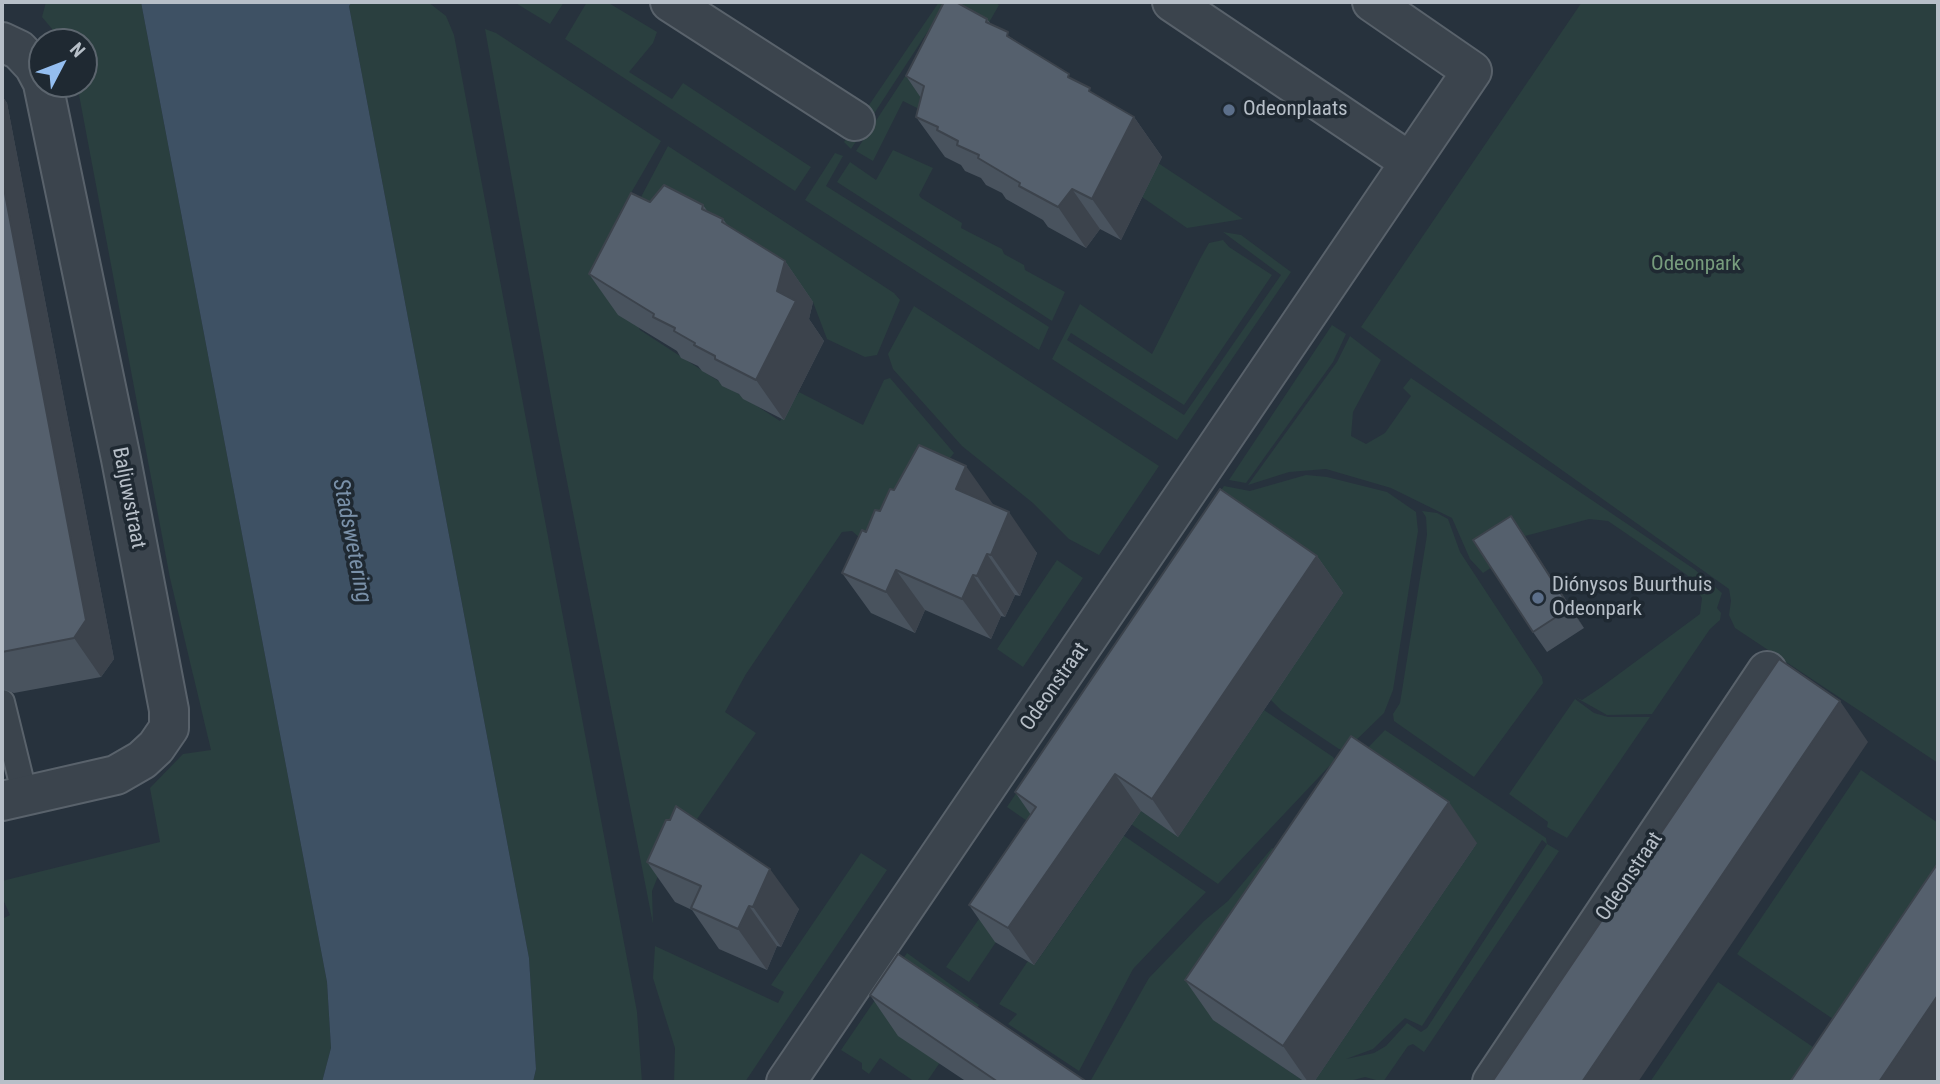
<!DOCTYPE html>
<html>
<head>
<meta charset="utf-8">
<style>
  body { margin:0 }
  #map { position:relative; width:1940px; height:1084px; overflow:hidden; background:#27323d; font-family:"Roboto Condensed",sans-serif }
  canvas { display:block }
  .frame { position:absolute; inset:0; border:4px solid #b7bfc8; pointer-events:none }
  .north { position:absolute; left:28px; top:28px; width:70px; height:70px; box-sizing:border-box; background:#1f2932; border:2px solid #5c656e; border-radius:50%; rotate:48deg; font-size:19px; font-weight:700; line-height:28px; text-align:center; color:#b7bfc8 }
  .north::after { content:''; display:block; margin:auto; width:24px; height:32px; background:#94bef0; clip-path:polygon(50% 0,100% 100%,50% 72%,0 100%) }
</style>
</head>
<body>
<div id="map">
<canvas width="1940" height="1084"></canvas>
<div class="frame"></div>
<div class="north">N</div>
</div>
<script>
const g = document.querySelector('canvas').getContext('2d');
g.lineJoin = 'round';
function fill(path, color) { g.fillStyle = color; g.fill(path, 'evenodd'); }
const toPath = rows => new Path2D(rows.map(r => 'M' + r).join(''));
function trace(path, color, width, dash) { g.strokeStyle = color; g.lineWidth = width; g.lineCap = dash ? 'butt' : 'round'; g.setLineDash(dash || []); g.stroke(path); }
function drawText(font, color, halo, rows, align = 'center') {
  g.font = font + ' "Roboto Condensed",sans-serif'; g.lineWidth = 7; g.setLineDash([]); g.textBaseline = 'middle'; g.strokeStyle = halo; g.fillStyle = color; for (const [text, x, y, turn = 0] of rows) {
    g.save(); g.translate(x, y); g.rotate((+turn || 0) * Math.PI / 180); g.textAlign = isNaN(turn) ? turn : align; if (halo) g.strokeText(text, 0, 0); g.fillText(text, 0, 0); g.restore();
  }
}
fill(toPath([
  [46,2,141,2,327,982,331,1048,322,1082,2,1082,2,919,10,915,2,897,2,881,160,842,150,788,183,754,211,750,170,578,77,84,84,84,84,42,63,42,42,17],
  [352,2,428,2,446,16,454,35,637,1012,642,1082,533,1082,536,1069,529,958,349,6],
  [514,2,564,2,550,24],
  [587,2,607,2,657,32,653,43,629,72,672,99,683,83,811,167,795,191,565,39],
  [939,2,994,2,999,5,935,117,903,101,873,161,856,151,948,11,943,8,851,149,844,142],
  [1582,2,1938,2,1938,763,1735,628,1729,615,1731,601,1729,589,1361,327],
  [485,29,496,33,661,141,620,212,603,249,640,330,780,421,799,392,863,425,884,380,890,378,954,453,876,552,852,531,842,532,746,674,725,712,756,733,658,876,652,891,653,924,556,425],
  [668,146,894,293,900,300,877,355,865,357,827,339,813,302,631,216],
  [893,150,933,168,919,195,921,198,962,223,961,228,1002,249,1004,254,1024,265,1025,270,1065,292,1052,321,837,182,850,162,876,180],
  [835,153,843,156,826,186,1049,327,1039,350,805,200],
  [1158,163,1243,219,1187,228,1142,197],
  [1223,232,1241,235,1291,272,1177,440,1052,359,1080,304,1152,354,1200,259,1209,243,1223,240,1229,247,1272,275,1184,405,1071,333,1067,340,1184,415,1281,275],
  [914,306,1159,466,1099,555,1069,539,1033,503,962,446,893,369,888,354],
  [1332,325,1346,334,1333,362,1246,483,1229,480],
  [1350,336,1381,360,1353,412,1351,436,1366,444,1385,433,1411,396,1403,388,1411,378,1694,569,1722,593,1717,608,1721,613,1720,620,1710,629,1652,714,1607,715,1575,697,1582,700,1600,688,1700,614,1702,598,1687,575,1608,521,1589,519,1525,536,1488,560,1492,567,1483,573,1470,559,1452,518,1391,488,1326,469,1289,472,1248,485,1337,362],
  [1306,475,1327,477,1387,492,1416,512,1418,531,1393,690,1384,713,1347,749,1339,749,1282,711,1265,694,1281,670,1288,674,1343,593,1246,526,1080,770,1178,836,1264,710,1333,757,1335,760,1218,884,1038,760,1224,486,1250,491],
  [1422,511,1437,513,1448,519,1460,552,1542,677,1543,683,1474,777,1394,721,1393,714,1400,703,1427,535,1426,517],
  [1057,560,1083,578,1023,667,997,649],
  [1575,699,1594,713,1608,717,1650,717,1567,838,1547,827,1548,822,1509,794],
  [1385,730,1546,838,1547,844,1559,851,1424,1052,1413,1044,1408,1046,1383,1082,1365,1077,1346,1082,1314,1082,1477,843,1307,811],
  [1542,840,1547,844,1427,1028,1421,1032,1407,1023,1386,1046,1374,1053,1346,1059,1373,1049,1405,1018,1422,1026],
  [1861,770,1938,823,1938,931,1864,1040,1737,954],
  [1029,774,1062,844,969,982,946,967,1040,830,1007,807],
  [1114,829,1206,892,1133,969,1079,1071,1008,1024,1017,1014,999,1004,1028,961,1035,964,1101,869],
  [1272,848,1333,888,1214,1020,1305,1082,1091,1080,1149,978,1204,921,1228,901],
  [861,853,887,870,745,1082,674,1082,675,1048,653,978,655,946,778,1003,784,992,771,985],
  [907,953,979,1005,928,1080,930,1082,915,1082,880,1058,869,1074,862,1069,862,1063,841,1050],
  [1718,982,1845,1069,1836,1082,1650,1082]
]), '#2a3f3f');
fill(toPath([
  [141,2,352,2,349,6,529,958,536,1069,533,1082,322,1082,331,1048,327,982]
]), '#3e5164');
const lane = toPath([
  [2,702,25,796]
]);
const street = toPath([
  [670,2,855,121],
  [1172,2,1410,162],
  [2,42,19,50,34,66,42,81],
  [2,801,116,775,142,760,156,747,169,728,169,710,121,459,43,84],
  [786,1082,1472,71,1372,2],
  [1492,1082,1767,671]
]);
trace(lane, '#59626b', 28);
trace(street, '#59626b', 42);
trace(lane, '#3b444d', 24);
trace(street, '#3b444d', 38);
fill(toPath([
  [987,19,991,24,1094,94,1134,117,1162,157,1121,240,1100,229,1086,248,1048,227,1043,220,1006,199,1002,193,986,185,981,178,965,171,961,165,945,157,916,117,921,98,906,76],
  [2,96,7,103,114,659,101,677,14,693,2,689],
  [650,202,703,205,708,212,723,219,728,226,785,261,813,302,809,319,824,341,784,420,743,399,739,394,722,386,718,380,702,371,698,366,681,358,677,351,618,315,589,274],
  [994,505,1037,553,1020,596,1015,595,1005,617,1001,616,991,639,925,610,915,633,871,613,842,573,866,532,880,511],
  [1511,516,1584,628,1547,652,1533,632],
  [1317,556,1343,593,1178,837,1141,811,1034,965,995,942,969,905,1031,815,1015,792],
  [1477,843,1314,1082,1305,1082,1213,1020,1185,980],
  [647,862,799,909,781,947,777,946,767,970,719,949,692,910,675,902],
  [870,995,1087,1082,967,1082,898,1036]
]), '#49535e');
fill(toPath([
  [2,96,7,103,114,659,101,677,74,638,2,178],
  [1134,117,1162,157,1121,240,1092,199],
  [1072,189,1100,229,1086,248,1058,207],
  [785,261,813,302,809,319,824,341,784,420,756,380],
  [966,466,995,507,956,489],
  [1009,512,1037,553,1020,596,991,555],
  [1511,516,1525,536,1584,628,1570,608],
  [987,554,1015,595,1005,617,977,576],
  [1317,556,1343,593,1178,837,1152,799],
  [896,570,925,610,915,633,886,592],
  [973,575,1001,616,991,639,962,599],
  [1840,701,1868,742,1638,1082,1582,1082],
  [1115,774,1141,811,1034,965,1008,928],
  [1449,802,1477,843,1314,1082,1308,1082,1283,1046],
  [770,869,799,909,781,947,753,907],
  [749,906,777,946,767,970,738,929],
  [1938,995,1938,1078,1935,1082,1879,1082]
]), '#3c434c');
const building = toPath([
  [944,2,956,2,987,19,986,22,1008,32,1007,36,1069,74,1068,77,1090,88,1089,91,1134,117,1092,199,1072,189,1058,207,1019,186,1020,183,978,158,979,155,957,145,958,141,937,130,938,127,916,117,924,86,906,76,944,2],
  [2,178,86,620,74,638,2,652,2,178],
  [664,185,703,205,702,209,723,219,722,222,785,261,777,291,796,301,756,380,715,359,715,356,694,345,695,343,674,331,675,328,653,317,654,314,589,274,631,193,650,202,664,185],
  [919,445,966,466,956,489,1009,512,991,555,987,554,977,576,973,575,962,599,896,570,886,592,842,573,862,530,866,532,875,510,880,511,890,489,894,490,919,445],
  [1220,489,1317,556,1152,799,1115,774,1008,928,969,905,1036,807,1015,792,1220,489],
  [1511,516,1570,608,1533,632,1473,540,1511,516],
  [1779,659,1840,701,1582,1082,1492,1082,1779,659],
  [1351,736,1449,802,1283,1046,1185,980,1351,736],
  [676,806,770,869,753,907,749,906,738,929,691,908,701,886,647,862,666,820,670,820,676,806],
  [1938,863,1938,995,1879,1082,1790,1082,1938,863],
  [898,954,1087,1082,998,1082,870,995,898,954]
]);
fill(building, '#55606d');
trace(building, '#3c434c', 2);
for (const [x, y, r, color] of [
  [1229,110,7,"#5c6f8a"],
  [1538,598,7,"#5c6f8a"]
]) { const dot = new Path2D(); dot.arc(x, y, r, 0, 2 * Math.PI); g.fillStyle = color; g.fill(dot); trace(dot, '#1f2932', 2.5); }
drawText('21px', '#b7bfc8', '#1f2932', [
  ["Odeonplaats",1243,110],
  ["Diónysos Buurthuis",1552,586],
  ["Odeonpark",1552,610]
], 'left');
drawText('21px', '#779c7d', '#1f2932', [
  ["Odeonpark",1696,265]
]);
drawText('21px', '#b7bfc8', '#1f2932', [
  ["Baljuwstraat",128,498,79],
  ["Odeonstraat",1055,687,-55],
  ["Odeonstraat",1630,877,-56]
]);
drawText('italic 23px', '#7a91a9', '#1f2932', [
  ["Stadswetering",351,541,79]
]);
</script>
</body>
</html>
